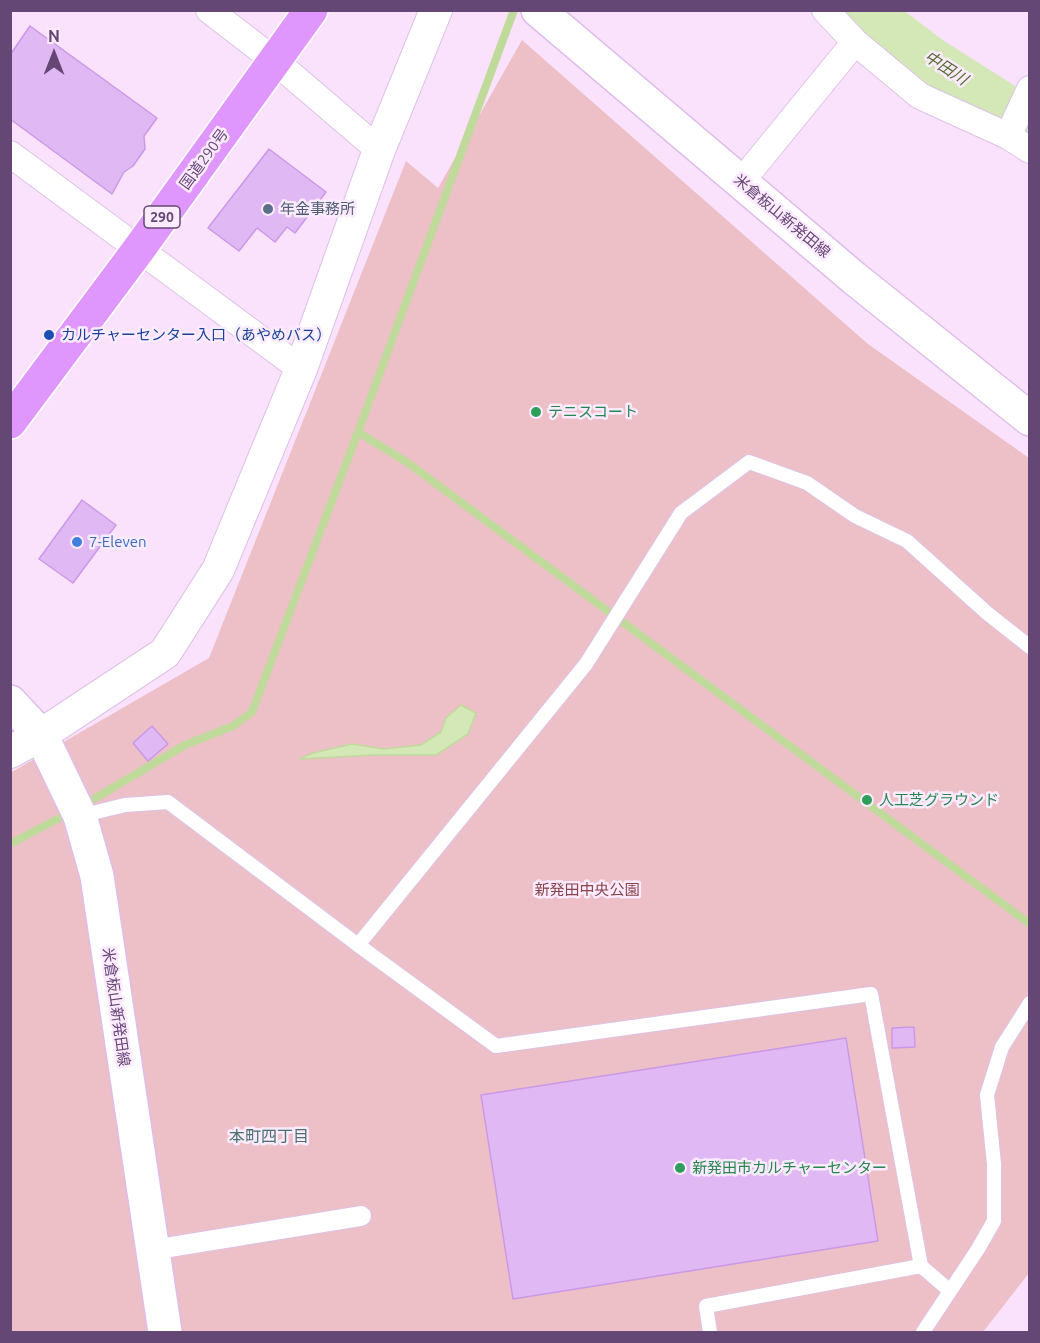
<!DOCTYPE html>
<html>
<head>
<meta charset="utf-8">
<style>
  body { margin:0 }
  #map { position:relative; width:1040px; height:1343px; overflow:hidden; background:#fae2fd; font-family:Ubuntu,sans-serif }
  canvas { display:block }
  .frame { position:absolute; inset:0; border:12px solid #654776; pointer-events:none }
  .north { position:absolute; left:24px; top:24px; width:60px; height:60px; -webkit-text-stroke:4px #fceaff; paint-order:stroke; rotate:0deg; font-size:16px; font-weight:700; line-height:24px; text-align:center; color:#654776 }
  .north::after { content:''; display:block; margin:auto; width:21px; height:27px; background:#654776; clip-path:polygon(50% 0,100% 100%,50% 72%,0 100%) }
</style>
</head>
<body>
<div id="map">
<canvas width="1040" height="1343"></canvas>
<div class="frame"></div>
<div class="north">N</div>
</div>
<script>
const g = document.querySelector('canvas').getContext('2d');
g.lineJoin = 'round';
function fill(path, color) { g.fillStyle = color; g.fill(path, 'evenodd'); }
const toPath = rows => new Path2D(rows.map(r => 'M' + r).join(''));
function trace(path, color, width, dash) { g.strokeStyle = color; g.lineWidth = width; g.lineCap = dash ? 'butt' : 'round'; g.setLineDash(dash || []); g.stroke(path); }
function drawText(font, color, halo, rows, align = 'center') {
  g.font = font + ' Ubuntu,"Noto Sans JP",sans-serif'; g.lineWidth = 5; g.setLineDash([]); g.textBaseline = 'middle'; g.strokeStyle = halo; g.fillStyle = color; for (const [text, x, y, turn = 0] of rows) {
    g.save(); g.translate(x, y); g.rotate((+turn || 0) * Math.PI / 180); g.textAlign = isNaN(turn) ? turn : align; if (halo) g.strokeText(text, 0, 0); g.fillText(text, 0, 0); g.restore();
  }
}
fill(toPath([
  [522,40,868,344,1029,458,1029,1273,983,1332,11,1332,10,773,209,658,406,161,438,188]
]), '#ecc0c6');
const water = toPath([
  [461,705,476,713,468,734,436,755,374,755,300,759,313,753,352,744,384,749,421,745,441,732,446,718,461,705]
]);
fill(water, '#d3e8b6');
trace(water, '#c0da9b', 1.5);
trace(toPath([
  [358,432,408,463,1030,924],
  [82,806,185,745,233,726,252,712,358,432,514,10],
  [10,844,69,813]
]), '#c0da9b', 8);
trace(toPath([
  [866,10,929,58,1030,122]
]), '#d3e8b6', 45);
const building = toPath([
  [30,26,157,118,144,136,145,149,133,166,124,172,112,194,10,119,10,55,30,26],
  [269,149,326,192,295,233,287,227,275,242,257,228,239,251,208,228,269,149],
  [82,500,116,525,73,583,39,559,82,500],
  [152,726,168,744,148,761,133,743,152,726],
  [914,1027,915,1047,892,1048,892,1028,914,1027],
  [846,1038,878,1241,513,1299,481,1095,846,1038]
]);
fill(building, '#e0b8f4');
trace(building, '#cb98e8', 1.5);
const service = toPath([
  [80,816,125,805,168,802,358,945,586,664,681,513,749,462,807,483,855,516,907,541,987,613,1030,647],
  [358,945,496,1046,871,994,921,1266,706,1306,710,1332],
  [921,1266,950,1291],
  [923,1332,978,1249,994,1221,994,1164,987,1095,1002,1047,1030,1003]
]);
const pedestrian = toPath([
  [152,1250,361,1216]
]);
const minor = toPath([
  [209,10,275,61,379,150],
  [825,10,855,42,920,96,1008,136,1030,150],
  [1008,136,1030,89],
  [10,154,301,369],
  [741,182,855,42]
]);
const tertiary = toPath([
  [10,752,41,735,165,653,218,570,301,369,379,150,436,10]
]);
const secondary = toPath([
  [538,10,854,278,1030,419],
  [10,702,41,735,80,816,97,876,165,1332]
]);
const trunk = toPath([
  [10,422,139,249,311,10]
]);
trace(service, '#ddc2e7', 16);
trace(pedestrian, '#ddc2e7', 22);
trace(minor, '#ddc2e7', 28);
trace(tertiary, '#ddc2e7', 34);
trace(secondary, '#debdea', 36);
trace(trunk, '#fff', 36);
trace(service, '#fff', 14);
trace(pedestrian, '#fff', 20);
trace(minor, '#fff', 26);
trace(tertiary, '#fff', 32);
trace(secondary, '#fff', 33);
trace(trunk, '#e097fd', 33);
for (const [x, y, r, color] of [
  [268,209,6,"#5c6f8a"],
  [49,335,6,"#1a4fb4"],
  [536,412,6,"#2e9e5b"],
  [77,542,6,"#3f7fe0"],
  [867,800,6,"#2e9e5b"],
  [680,1168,6,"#2e9e5b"]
]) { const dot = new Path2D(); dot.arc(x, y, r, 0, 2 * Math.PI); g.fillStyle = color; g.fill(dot); trace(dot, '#fceaff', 2); }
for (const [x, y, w] of [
  [162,217,36]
]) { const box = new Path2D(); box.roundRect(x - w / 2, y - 11, w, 22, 4.5); g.fillStyle = '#fceaff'; g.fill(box); trace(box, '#654776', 1.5); }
drawText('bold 14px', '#654776', null, [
  ["290",162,217]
]);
drawText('15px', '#654776', '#fceaff', [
  ["国道290号",204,159,-54],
  ["米倉板山新発田線",782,216,40],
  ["米倉板山新発田線",116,1007,82]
]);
drawText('15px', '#4e5e75', '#fceaff', [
  ["年金事務所",280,209]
], 'left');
drawText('15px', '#164399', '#fceaff', [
  ["カルチャーセンター入口（あやめバス）",61,335]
], 'left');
drawText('15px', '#27864d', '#fceaff', [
  ["テニスコート",548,412],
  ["人工芝グラウンド",879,800],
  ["新発田市カルチャーセンター",692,1168]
], 'left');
drawText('15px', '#366cbe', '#fceaff', [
  ["7-Eleven",89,542]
], 'left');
drawText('15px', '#894446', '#fceaff', [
  ["新発田中央公園",587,890]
]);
drawText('italic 16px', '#566f35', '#fceaff', [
  ["中田川",946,68,33]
]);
drawText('16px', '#4a716e', '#fceaff', [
  ["本町四丁目",269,1137]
]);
</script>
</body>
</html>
